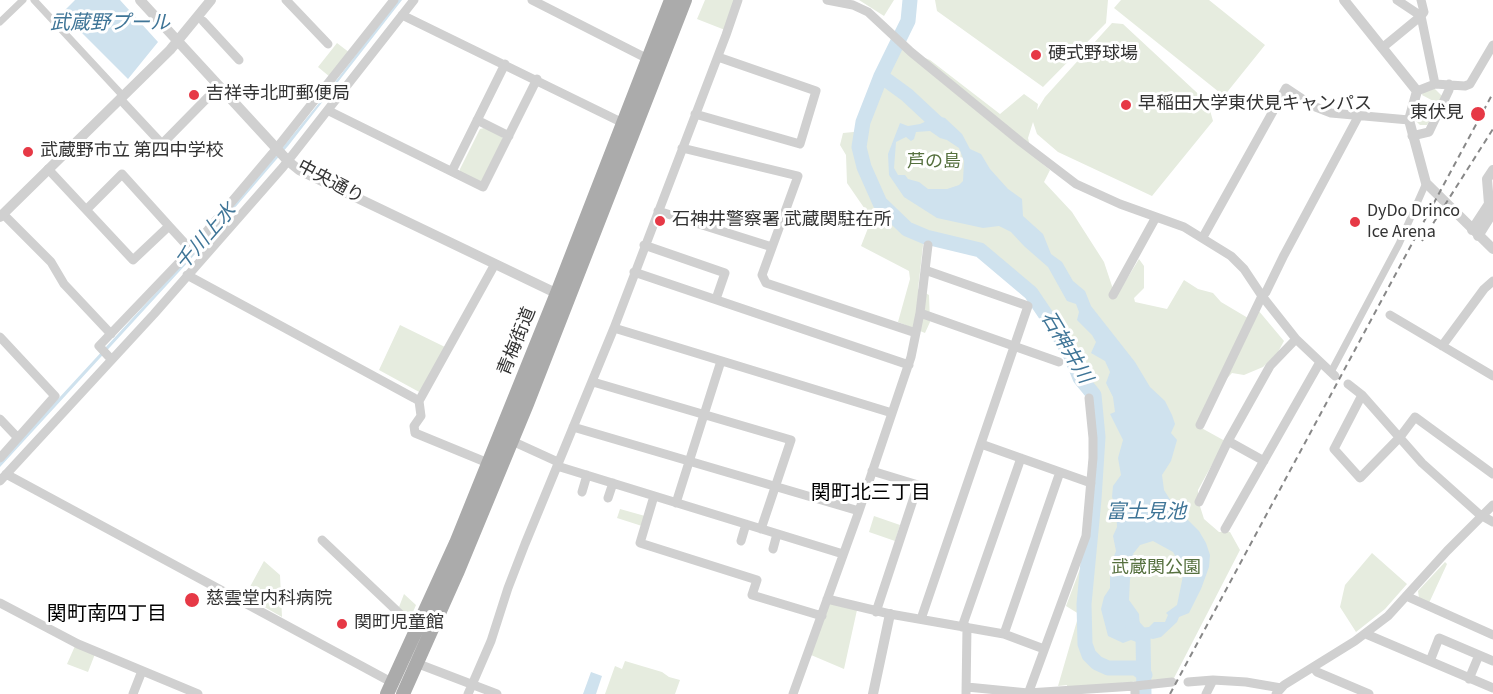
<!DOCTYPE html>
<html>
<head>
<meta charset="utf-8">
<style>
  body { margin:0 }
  canvas { display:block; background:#fff }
</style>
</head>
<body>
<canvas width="1493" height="694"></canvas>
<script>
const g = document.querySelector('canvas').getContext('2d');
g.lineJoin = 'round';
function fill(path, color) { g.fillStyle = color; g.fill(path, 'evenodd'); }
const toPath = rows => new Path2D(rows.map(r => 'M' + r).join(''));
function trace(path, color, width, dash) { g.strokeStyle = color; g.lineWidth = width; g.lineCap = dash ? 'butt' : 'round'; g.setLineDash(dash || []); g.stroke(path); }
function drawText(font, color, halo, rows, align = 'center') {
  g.font = font + ' "Source Sans 3","Noto Sans JP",sans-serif'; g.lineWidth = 6; g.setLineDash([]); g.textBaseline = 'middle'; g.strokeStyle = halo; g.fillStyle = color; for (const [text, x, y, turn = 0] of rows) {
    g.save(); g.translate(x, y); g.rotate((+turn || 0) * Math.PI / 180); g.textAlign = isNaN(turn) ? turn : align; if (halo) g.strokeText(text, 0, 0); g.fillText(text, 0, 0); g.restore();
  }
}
fill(toPath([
  [705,0,734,0,725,30,697,19],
  [859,0,894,0,884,16],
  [935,0,1108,0,1106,23,1043,87,937,11],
  [1121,0,1209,0,1265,45,1224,96,1114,8],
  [1112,23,1123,24,1208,103,1213,121,1152,196,1058,152,1037,134,1033,122,1028,138,1032,155,1050,170,1044,182,1072,212,1104,262,1113,289,1120,290,1139,259,1144,266,1144,288,1134,298,1135,302,1167,309,1184,280,1198,289,1213,293,1221,302,1248,318,1258,310,1284,341,1278,352,1263,367,1244,375,1232,373,1208,399,1196,425,1225,441,1198,490,1198,500,1204,519,1219,532,1230,532,1240,550,1174,678,1067,688,1067,685,1058,686,1079,614,1066,606,1094,532,1098,495,1101,433,1095,391,1082,376,1075,360,1036,294,984,249,947,238,924,237,918,289,929,295,930,322,925,333,898,322,910,279,909,271,861,246,870,223,869,215,847,183,846,155,840,145,843,133,864,131,899,48,930,60,1000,114,1024,94,1038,104,1037,110,1045,97],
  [337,43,350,53,330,77,318,67],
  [1434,88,1442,96,1439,104,1422,95,1423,92],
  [1419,100,1436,109,1427,125,1420,125,1415,120],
  [484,128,502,136,503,140,485,180,480,182,460,172,460,169,480,129],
  [400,325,445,347,421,393,379,370],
  [620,509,645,516,642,526,617,518],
  [874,516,900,525,895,541,869,532],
  [1372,553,1407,584,1385,609,1356,632,1340,607,1345,585],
  [264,561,280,575,282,617,245,596],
  [1445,562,1447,564,1429,603,1419,598,1418,591],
  [404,594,416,605,410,619,399,607],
  [830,603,857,610,844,669,811,655],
  [75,646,95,654,88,672,67,664],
  [625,661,662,672,669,677,680,680,675,694,605,694,615,666,622,669]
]), '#e6ecdf');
fill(toPath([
  [75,0,120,0,158,42,128,79,62,13],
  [398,0,402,0,288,146,189,261,0,467,0,462,187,259,273,159,319,103],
  [938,116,945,118,962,134,970,149,981,154,990,169,1008,189,1022,199,1023,216,1043,234,1051,254,1062,262,1073,281,1085,291,1091,306,1135,362,1150,387,1165,401,1172,415,1175,424,1171,433,1177,440,1171,461,1162,475,1164,490,1174,506,1199,531,1206,543,1210,555,1209,567,1201,589,1189,613,1179,617,1177,622,1161,637,1153,639,1147,638,1139,643,1131,640,1123,643,1108,636,1101,609,1104,597,1110,588,1110,567,1116,551,1113,536,1117,527,1116,506,1112,497,1113,486,1121,475,1118,458,1123,440,1110,414,1115,412,1113,397,1106,383,1110,372,1105,361,1091,353,1096,342,1092,335,1077,320,1079,312,1076,304,1067,301,1048,267,1024,246,1011,232,999,226,983,228,937,218,904,197,889,175,888,154,900,123,908,126,920,124],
  [930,131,940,138,947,140,959,148,964,161,963,181,959,185,947,189,928,189,919,182,908,179,905,175,898,175,894,168,896,142,906,137,911,141,914,139,916,132],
  [1153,541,1173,552,1184,571,1177,605,1166,613,1168,615,1165,622,1154,622,1149,627,1140,628,1139,614,1129,600,1130,579,1138,561,1133,554,1140,545],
  [591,672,602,676,596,694,583,694]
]), '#cfe2ee');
trace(toPath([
  [910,0,908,21,881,76,863,122,859,147,864,167,880,203,907,229,926,237,980,250,1031,293,1052,324,1071,356,1080,378,1094,395,1098,437,1094,499,1084,604,1085,644,1089,655,1097,663,1108,668,1136,668,1145,675],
  [881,76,907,95,937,123],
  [1133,626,1143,637,1144,694]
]), '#cfe2ee', 15);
trace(toPath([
  [34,0,123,96],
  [0,22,23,0],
  [1331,372,1399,244,1426,183]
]), '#d0d0d0', 7);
trace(toPath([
  [286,0,328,44],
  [532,0,648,59],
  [827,0,853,5,868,12,911,52,1021,142,1076,184,1120,204,1184,227,1231,256,1244,269,1262,296,1296,339,1335,376],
  [1421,0,1424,12,1421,16,1435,84],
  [402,15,623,123],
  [203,21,239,60],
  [1382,48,1421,16,1397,0],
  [1417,91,1435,84,1465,86,1470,84,1493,45],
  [120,99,162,144,219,86],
  [329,111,483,187,537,79],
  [695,114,800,144,816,91,718,57],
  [477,120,509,136],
  [1412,136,1429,132,1449,90,1449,84],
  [682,148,798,176,762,275,766,283,916,333],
  [48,169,133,260,169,226,191,250],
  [452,171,505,64],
  [87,209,122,174,169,226],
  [658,211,772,247],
  [3,214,51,262,64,284,111,334],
  [1203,237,1286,88,1313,106,1331,113,1409,120],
  [644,245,725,273,716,299],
  [634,272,909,365],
  [187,275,414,398,419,401,421,416,414,426,415,433,488,463],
  [1113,295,1156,217],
  [920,313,1059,362],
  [1390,315,1493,376],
  [614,328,892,413],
  [0,337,55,396,0,458],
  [1442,346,1484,289,1493,281],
  [111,359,99,346,191,250,272,154,394,0],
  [593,382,791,440,761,529],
  [1348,384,1362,395,1422,463,1479,514,1493,522],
  [1362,395,1334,449,1360,478,1400,437,1415,417,1493,474],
  [419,401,495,264],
  [0,419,18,438],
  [1200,425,1262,296,1266,292,1284,255,1359,115],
  [573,427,859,511],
  [512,441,558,462],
  [1228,441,1264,461],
  [981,444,1091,483],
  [557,466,843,554],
  [872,471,918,485,876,612],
  [6,474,393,683],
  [0,481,154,314,283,167,414,0],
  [582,492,587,475],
  [654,496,640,543,757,580,752,595,822,616],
  [608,498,613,483],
  [1199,502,1228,441,1270,366,1296,339],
  [676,503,721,361],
  [1225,529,1320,362],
  [322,540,417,630],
  [741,541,746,524],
  [773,549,777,534],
  [1406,596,1493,635],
  [827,599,890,614,1004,634,1044,649],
  [0,603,78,644,198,694],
  [921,619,1028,306,925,270],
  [962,627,1021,458],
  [1004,634,1060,472],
  [1366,634,1493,688],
  [1430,661,1439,638,1493,661],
  [416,663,497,694],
  [1314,668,1317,672,1369,694],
  [1469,679,1479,655],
  [1188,682,1213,680,1246,682,1281,688],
  [1135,686,1172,682],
  [967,687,1028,693,1135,686,1135,694],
  [133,694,142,671],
  [468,694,491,641,508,588,525,544,614,328,726,35,738,0],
  [793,694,859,511,911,357,920,313,928,245],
  [966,694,967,627],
  [1028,694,1086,536,1093,458,1093,438,1089,398],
  [1206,694,1213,680],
  [1276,694,1284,685,1355,641,1388,616,1447,551,1493,505]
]), '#d0d0d0', 9);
trace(toPath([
  [140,0,288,161,299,170,562,296],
  [1344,0,1417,91,1409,120,1426,183,1493,249],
  [0,217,170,50,211,0],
  [1472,230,1489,204,1487,179,1493,170],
  [1478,236,1493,212],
  [873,694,890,614]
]), '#d0d0d0', 10);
trace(toPath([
  [387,694,456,543,557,293,671,0],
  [403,694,457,573,527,404,685,0]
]), '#ababab', 14);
trace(toPath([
  [1422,241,1493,129],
  [1170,694,1493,93]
]), '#888', 2, [6, 4.5]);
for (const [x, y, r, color] of [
  [1036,55,6,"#e63946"],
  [194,95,6,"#e63946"],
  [1126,105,6,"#e63946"],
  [1478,114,8,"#e63946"],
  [28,152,6,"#e63946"],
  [660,221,6,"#e63946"],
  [1355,222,6,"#e63946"],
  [192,600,8,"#e63946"],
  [342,624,6,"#e63946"]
]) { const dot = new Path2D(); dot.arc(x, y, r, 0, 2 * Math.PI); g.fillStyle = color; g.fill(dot); trace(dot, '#fff', 2); }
drawText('18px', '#333', '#fff', [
  ["硬式野球場",1048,55],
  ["吉祥寺北町郵便局",206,95],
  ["早稲田大学東伏見キャンパス",1138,105],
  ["東伏見",1464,114,"right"],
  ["武蔵野市立 第四中学校",40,152],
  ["DyDo Drinco",1367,212],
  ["Ice Arena",1367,233],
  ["石神井警察署 武蔵関駐在所",672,221],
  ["慈雲堂内科病院",206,600],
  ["関町児童館",354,624]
], 'left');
drawText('18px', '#56703f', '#fff', [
  ["芦の島",934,163],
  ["武蔵関公園",1156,569]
]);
drawText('18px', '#333', '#fff', [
  ["中央通り",330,183,28],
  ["青梅街道",518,342,-68]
]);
drawText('italic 20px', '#3f7597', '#fff', [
  ["武蔵野プール",110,25],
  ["千川上水",207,238,-49],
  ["石神井川",1065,348,59],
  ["富士見池",1146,514]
]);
drawText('20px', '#000', '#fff', [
  ["関町北三丁目",871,495],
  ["関町南四丁目",107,616]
]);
</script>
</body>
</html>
